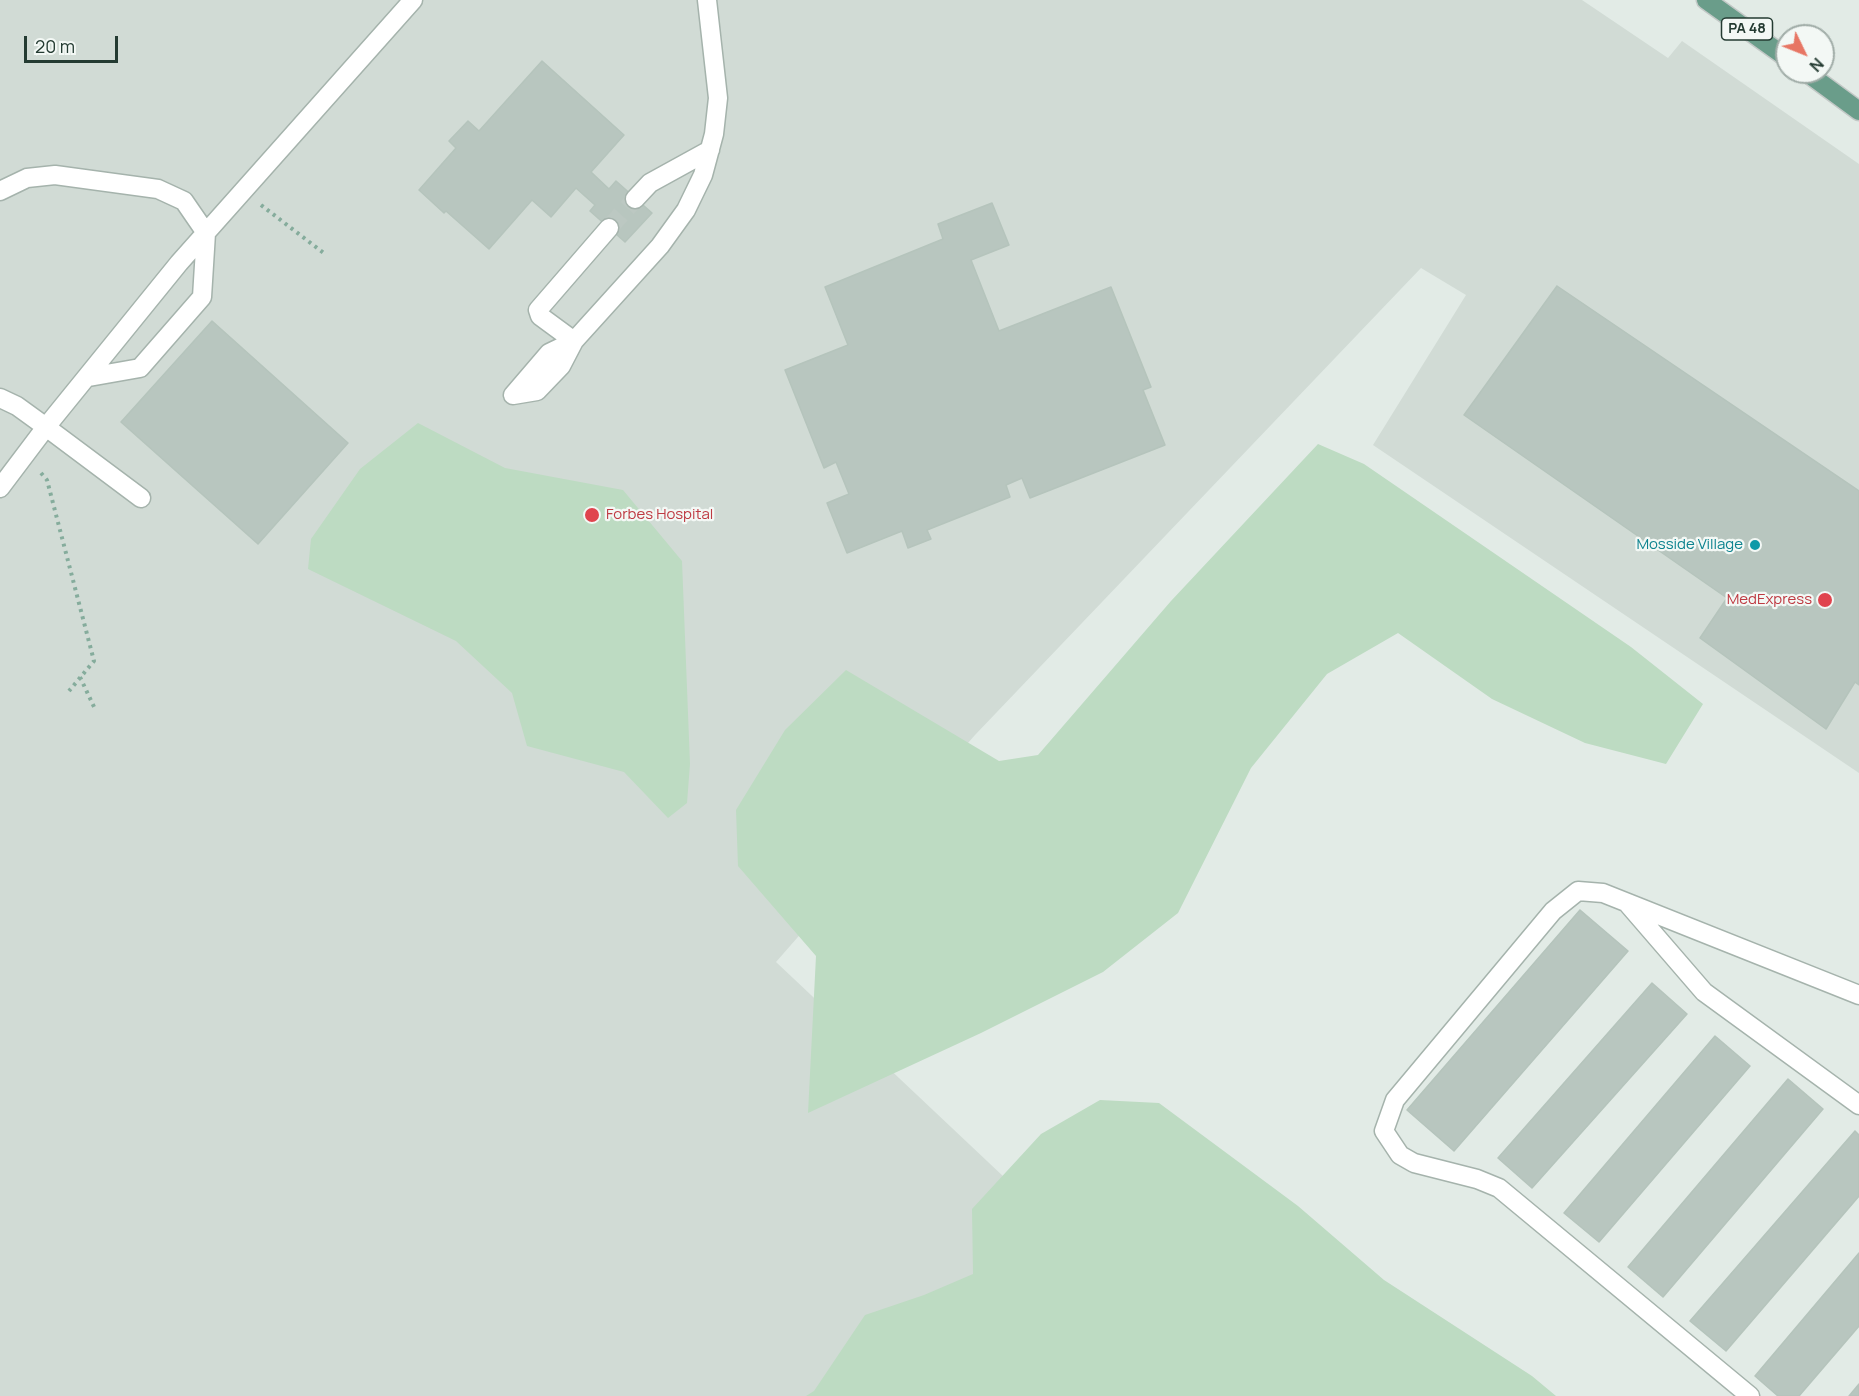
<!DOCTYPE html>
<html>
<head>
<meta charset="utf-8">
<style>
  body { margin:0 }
  #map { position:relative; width:1859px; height:1396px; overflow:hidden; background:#e2ebe6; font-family:Manrope,sans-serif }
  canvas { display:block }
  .north { position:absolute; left:1775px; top:24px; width:60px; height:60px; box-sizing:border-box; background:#f3f8f5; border:2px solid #a0aca7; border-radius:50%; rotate:133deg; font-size:16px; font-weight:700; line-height:24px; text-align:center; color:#243b32 }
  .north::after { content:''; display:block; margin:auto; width:21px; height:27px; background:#e77664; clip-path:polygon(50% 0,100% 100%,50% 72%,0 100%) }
  .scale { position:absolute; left:24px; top:36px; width:94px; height:27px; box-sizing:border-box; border:3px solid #243b32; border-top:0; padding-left:8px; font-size:18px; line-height:21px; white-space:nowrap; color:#243b32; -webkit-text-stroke:4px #f3f8f5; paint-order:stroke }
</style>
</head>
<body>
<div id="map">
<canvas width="1859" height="1396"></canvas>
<div class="north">N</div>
<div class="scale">20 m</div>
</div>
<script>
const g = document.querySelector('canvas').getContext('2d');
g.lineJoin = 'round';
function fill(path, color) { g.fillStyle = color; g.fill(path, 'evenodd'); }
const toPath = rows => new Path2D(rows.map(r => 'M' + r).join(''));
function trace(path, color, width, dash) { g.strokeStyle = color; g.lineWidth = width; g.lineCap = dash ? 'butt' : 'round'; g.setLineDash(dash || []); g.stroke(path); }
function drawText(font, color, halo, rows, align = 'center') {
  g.font = font + ' Manrope,sans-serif'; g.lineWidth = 4.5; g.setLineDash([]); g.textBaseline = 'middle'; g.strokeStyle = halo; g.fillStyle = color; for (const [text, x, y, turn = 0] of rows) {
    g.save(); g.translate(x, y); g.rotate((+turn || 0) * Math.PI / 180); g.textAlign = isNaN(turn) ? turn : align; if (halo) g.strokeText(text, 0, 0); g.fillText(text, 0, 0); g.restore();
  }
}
fill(toPath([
  [0,0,1582,0,1668,58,1682,41,1859,164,1859,773,1373,445,1466,295,1421,268,975,735,776,962,1075,1244,926,1396,0,1396]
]), '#d1dbd5');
fill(toPath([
  [418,423,505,468,623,490,682,561,690,764,687,803,668,818,624,772,527,746,512,693,456,641,308,569,311,539,360,469],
  [1318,444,1364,464,1631,647,1703,704,1666,764,1585,743,1492,699,1398,633,1327,674,1251,768,1178,913,1103,972,981,1033,808,1113,816,956,738,866,736,810,785,730,846,670,999,761,1038,755,1171,601],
  [1100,1100,1159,1103,1298,1206,1384,1280,1532,1376,1556,1396,806,1396,814,1391,865,1315,924,1295,973,1274,972,1209,1041,1134]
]), '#bddbc2');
const building = toPath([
  [542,61,624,135,591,172,609,189,616,181,652,213,625,242,590,211,595,205,576,188,551,217,532,200,489,249,446,211,444,213,419,190,456,148,449,141,468,121,479,131,542,61],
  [992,203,1009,245,971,260,999,331,1111,287,1151,387,1143,390,1165,445,1030,498,1022,478,1006,485,1010,497,927,530,931,539,908,548,902,531,847,553,827,503,849,494,836,462,824,468,785,370,848,345,825,287,943,239,938,224,992,203],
  [1557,286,1859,491,1859,685,1855,682,1826,729,1700,638,1727,598,1464,415,1557,286],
  [212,321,348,443,258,544,121,422,212,321],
  [1580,910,1628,951,1454,1151,1407,1110,1580,910],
  [1652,983,1687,1014,1532,1188,1498,1158,1652,983],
  [1715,1036,1750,1066,1599,1242,1564,1213,1715,1036],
  [1788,1079,1823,1109,1663,1297,1628,1267,1788,1079],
  [1855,1131,1859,1135,1859,1196,1726,1351,1690,1321,1855,1131],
  [1859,1253,1859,1326,1799,1396,1778,1396,1755,1376,1859,1253],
  [1859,1384,1859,1396,1849,1396,1859,1384]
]);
fill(building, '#b8c6bf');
trace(building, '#b5c4bc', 1.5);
trace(toPath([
  [609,228,635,199]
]), '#bcc8c2', 18, [18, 9]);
const minor = toPath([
  [0,191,27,178,55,175,158,189,184,201,206,233,202,297,140,368,89,377],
  [635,199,650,183,710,150],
  [574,341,540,316,538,310,609,228],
  [513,395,537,391,561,366,574,341,660,246,686,210,703,175,714,134,718,98,707,0],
  [513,395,549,353,574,341],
  [0,398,17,406,46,427,141,498],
  [0,488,46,427,179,263,413,0],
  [1628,904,1704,992,1859,1105],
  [1750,1396,1499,1188,1477,1179,1414,1163,1400,1155,1384,1131,1395,1100,1553,911,1578,891,1603,893,1859,995]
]);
const major = toPath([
  [1706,0,1787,58],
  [1806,72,1859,111]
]);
trace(minor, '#a5b3ac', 21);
trace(major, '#c2c8c6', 21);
trace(toPath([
  [261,205,325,254],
  [41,473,47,480,94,661,69,691],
  [80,677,95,709]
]), '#85ac9c', 4, [3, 4.5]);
trace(minor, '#fff', 18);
trace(major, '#6a9d8a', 18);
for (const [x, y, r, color] of [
  [592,515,8,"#e0444e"],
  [1755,545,6,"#0f9aa8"],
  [1825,600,8,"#e0444e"]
]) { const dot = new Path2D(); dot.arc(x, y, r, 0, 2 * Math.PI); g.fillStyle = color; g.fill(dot); trace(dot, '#f3f8f5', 2); }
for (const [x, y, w] of [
  [1747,29,51]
]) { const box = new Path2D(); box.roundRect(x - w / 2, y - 11, w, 22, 4.5); g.fillStyle = '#f3f8f5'; g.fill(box); trace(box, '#243b32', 1.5); }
drawText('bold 14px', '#243b32', null, [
  ["PA 48",1747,29]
]);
drawText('15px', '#be3a42', '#f3f8f5', [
  ["Forbes Hospital",606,515],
  ["MedExpress",1812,600,"right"]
], 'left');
drawText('15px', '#0d838f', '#f3f8f5', [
  ["Mosside Village",1743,545]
], 'right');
</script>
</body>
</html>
